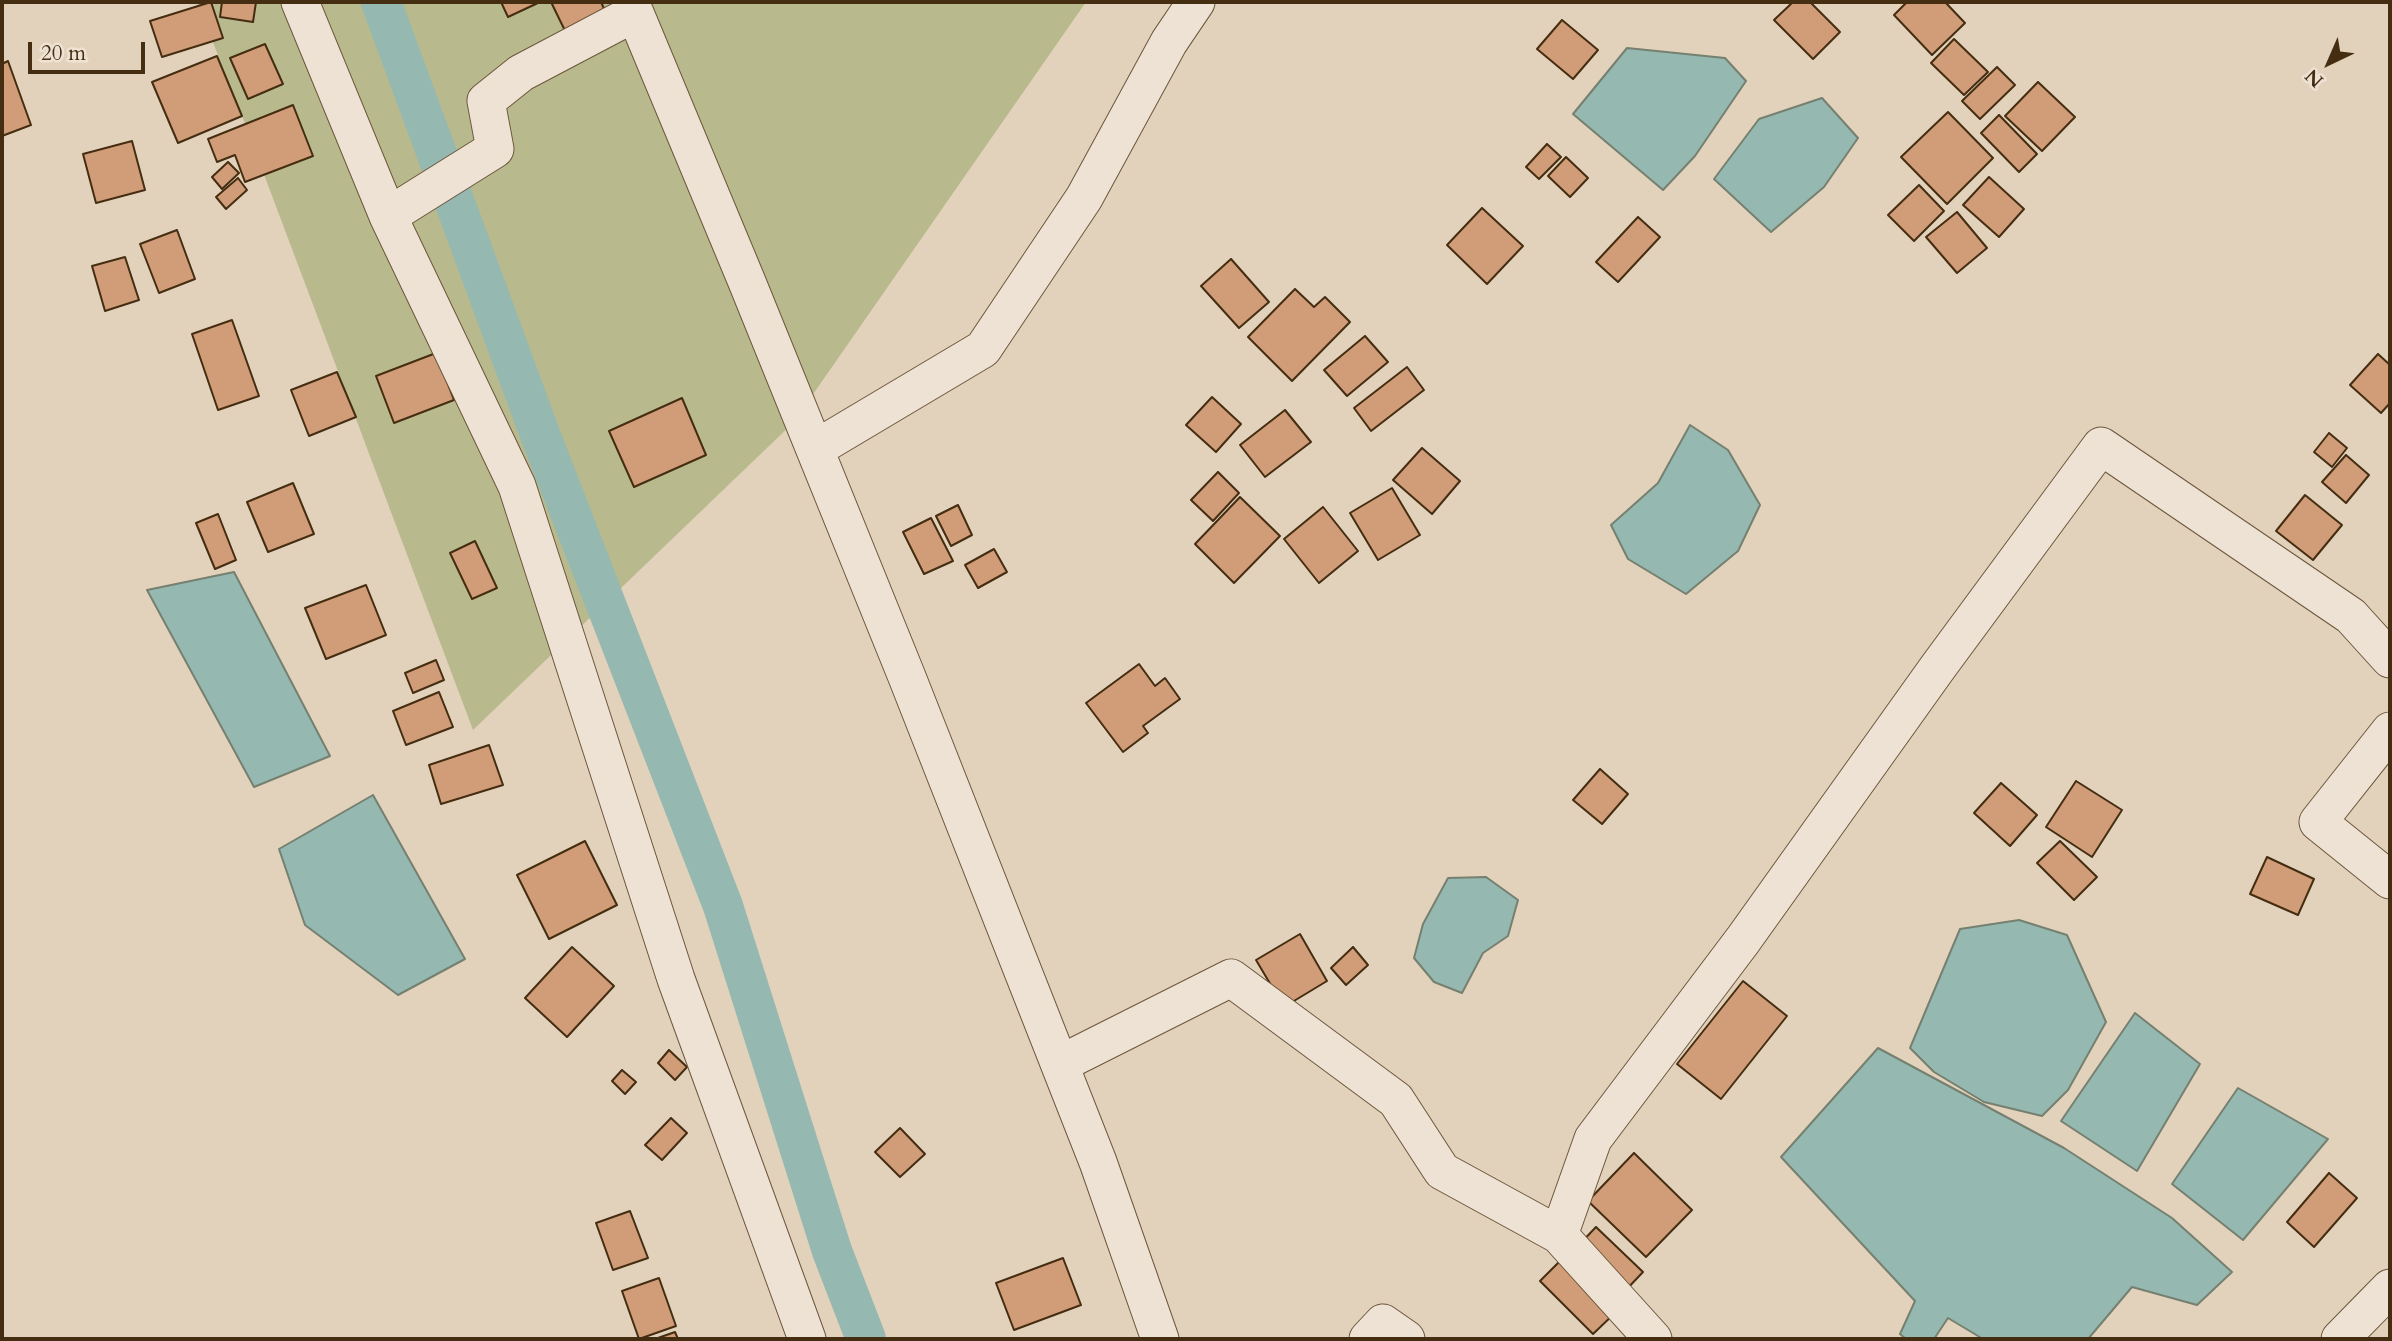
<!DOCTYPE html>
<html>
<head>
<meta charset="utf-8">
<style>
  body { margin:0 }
  #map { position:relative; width:2392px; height:1341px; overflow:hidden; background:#e3d2bb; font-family:Cardo,serif }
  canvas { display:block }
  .frame { position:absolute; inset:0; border:4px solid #442d11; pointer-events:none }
  .north { position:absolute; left:2294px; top:28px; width:70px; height:70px; -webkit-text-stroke:5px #ede2d3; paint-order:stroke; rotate:224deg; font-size:19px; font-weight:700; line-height:28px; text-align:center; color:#442d11 }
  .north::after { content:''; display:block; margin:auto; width:24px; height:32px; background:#442d11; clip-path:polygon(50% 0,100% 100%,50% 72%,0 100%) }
  .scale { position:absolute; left:28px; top:42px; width:117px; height:32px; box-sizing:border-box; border:4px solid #442d11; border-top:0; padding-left:9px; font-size:21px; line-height:24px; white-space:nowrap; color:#442d11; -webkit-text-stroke:5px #ede2d3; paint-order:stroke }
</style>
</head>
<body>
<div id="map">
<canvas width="2392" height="1341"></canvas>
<div class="frame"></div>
<div class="north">N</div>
<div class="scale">20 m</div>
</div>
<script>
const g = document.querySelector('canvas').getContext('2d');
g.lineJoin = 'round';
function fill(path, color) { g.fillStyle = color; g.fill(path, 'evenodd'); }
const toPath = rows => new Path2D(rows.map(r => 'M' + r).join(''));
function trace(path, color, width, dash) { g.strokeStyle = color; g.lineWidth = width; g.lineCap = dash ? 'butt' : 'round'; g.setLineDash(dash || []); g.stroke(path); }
fill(toPath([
  [197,2,1086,2,793,423,473,730,242,116]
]), '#b8ba8d');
const water = toPath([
  [1627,48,1725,58,1746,81,1695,156,1663,190,1573,114,1627,48],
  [1822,98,1858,138,1824,187,1771,232,1714,179,1759,119,1822,98],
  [1690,425,1728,450,1760,505,1738,551,1686,594,1628,559,1611,525,1658,483,1690,425],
  [234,572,330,756,254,787,147,590,234,572],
  [373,795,465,959,398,995,305,925,279,849,373,795],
  [1486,877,1518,900,1508,936,1483,953,1462,993,1434,982,1414,958,1423,924,1448,878,1486,877],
  [2019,920,2067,935,2106,1022,2068,1090,2042,1116,1984,1102,1934,1072,1910,1048,1960,929,2019,920],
  [2135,1013,2200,1064,2137,1171,2061,1121,2135,1013],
  [1878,1048,2064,1148,2172,1218,2232,1272,2197,1305,2132,1287,2088,1339,1983,1339,1948,1318,1934,1339,1906,1339,1900,1334,1915,1301,1781,1157,1878,1048],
  [2238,1088,2328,1139,2243,1240,2172,1184,2238,1088]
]);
fill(water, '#95b8b0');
trace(water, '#758070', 2);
trace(toPath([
  [381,2,541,437,723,906,832,1251,866,1339]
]), '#95b8b0', 40);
const building = toPath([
  [211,2,223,38,162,57,150,21,211,2],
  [222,2,256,2,253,22,220,17,222,2],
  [501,2,540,2,508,17,501,2],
  [551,2,601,2,610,22,570,41,551,2],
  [1793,2,1810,2,1840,32,1813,59,1774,20,1793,2],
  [1907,2,1945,2,1965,23,1932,55,1894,15,1907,2],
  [1562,20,1598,50,1573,79,1537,49,1562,20],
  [1954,39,1988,72,1964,95,1931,63,1954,39],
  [265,44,283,84,248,99,230,58,265,44],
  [217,56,242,116,178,143,152,82,217,56],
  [8,61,31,125,2,136,2,64,8,61],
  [1997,67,2015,85,1980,119,1962,101,1997,67],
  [2038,82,2075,117,2042,151,2005,116,2038,82],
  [293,105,313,156,245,182,235,155,217,162,208,139,293,105],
  [1948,112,1993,158,1947,204,1901,157,1948,112],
  [1999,115,2037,154,2019,172,1981,133,1999,115],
  [132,141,145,190,96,203,83,154,132,141],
  [1547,144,1561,157,1539,179,1526,167,1547,144],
  [1566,157,1588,178,1570,197,1548,176,1566,157],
  [228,162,239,173,222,189,212,177,228,162],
  [1989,177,2024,209,1999,237,1963,205,1989,177],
  [238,178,247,190,226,209,216,197,238,178],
  [1919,185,1944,211,1914,241,1888,215,1919,185],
  [1482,208,1523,246,1487,284,1447,245,1482,208],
  [1957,212,1987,248,1957,273,1926,237,1957,212],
  [1638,217,1660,237,1618,282,1596,262,1638,217],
  [177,230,195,279,159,293,140,244,177,230],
  [125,257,139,300,105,311,92,266,125,257],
  [1231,259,1269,302,1239,328,1201,286,1231,259],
  [1295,289,1314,307,1325,297,1350,322,1292,381,1248,337,1295,289],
  [232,320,259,396,218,410,192,334,232,320],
  [1365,336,1388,362,1347,396,1324,370,1365,336],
  [436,353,454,400,394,423,376,376,436,353],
  [2378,354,2390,365,2390,403,2381,413,2350,385,2378,354],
  [1407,367,1424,390,1371,431,1354,408,1407,367],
  [337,372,356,417,309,436,291,390,337,372],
  [1212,397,1241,424,1216,452,1186,425,1212,397],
  [682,398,706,455,634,487,609,431,682,398],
  [1285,410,1311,442,1265,477,1240,445,1285,410],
  [2329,433,2347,448,2332,467,2314,452,2329,433],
  [1422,448,1460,481,1432,514,1393,480,1422,448],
  [2346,455,2369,475,2346,503,2322,482,2346,455],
  [1218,472,1239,493,1213,521,1191,500,1218,472],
  [293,483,314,534,268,552,247,502,293,483],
  [1392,488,1420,535,1378,560,1350,513,1392,488],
  [2305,495,2342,525,2313,560,2276,531,2305,495],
  [1240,497,1280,536,1234,583,1195,544,1240,497],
  [958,505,972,535,951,546,936,516,958,505],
  [1323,507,1358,551,1319,583,1284,539,1323,507],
  [218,514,236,560,215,569,196,523,218,514],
  [931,518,953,561,924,574,903,532,931,518],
  [475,541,497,588,472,599,450,553,475,541],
  [994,549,1007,572,978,588,965,565,994,549],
  [366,585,386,635,326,659,305,608,366,585],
  [436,660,444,680,413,693,405,673,436,660],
  [1139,664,1155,686,1165,678,1180,699,1143,726,1148,733,1123,752,1086,703,1139,664],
  [439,692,453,727,406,745,393,711,439,692],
  [489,745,503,785,441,804,429,765,489,745],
  [1600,769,1628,794,1602,824,1573,800,1600,769],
  [2076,781,2122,810,2092,857,2046,827,2076,781],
  [2001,783,2037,815,2010,846,1974,813,2001,783],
  [585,841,617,905,549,939,517,875,585,841],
  [2060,841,2097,877,2074,900,2037,863,2060,841],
  [2267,857,2314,879,2298,915,2250,894,2267,857],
  [1300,934,1327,981,1284,1007,1256,960,1300,934],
  [572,947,614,986,567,1037,525,998,572,947],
  [1353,947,1368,965,1346,985,1331,968,1353,947],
  [1743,981,1787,1016,1721,1099,1677,1064,1743,981],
  [669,1050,687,1067,675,1080,658,1063,669,1050],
  [622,1070,636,1082,625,1094,612,1081,622,1070],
  [671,1118,687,1133,662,1160,645,1145,671,1118],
  [900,1128,925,1154,900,1177,875,1152,900,1128],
  [1634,1153,1692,1210,1646,1257,1588,1201,1634,1153],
  [2329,1173,2357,1198,2314,1247,2287,1222,2329,1173],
  [630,1211,648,1258,613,1270,596,1223,630,1211],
  [1596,1227,1643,1272,1624,1292,1577,1247,1596,1227],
  [1063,1258,1081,1305,1014,1330,996,1283,1063,1258],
  [1563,1258,1617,1311,1593,1334,1540,1281,1563,1258],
  [659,1278,676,1326,639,1339,622,1291,659,1278],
  [675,1332,678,1339,655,1339,675,1332]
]);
fill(building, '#d19c78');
trace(building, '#442d11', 2);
const minor = toPath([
  [300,2,388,216,517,486,676,979,807,1339],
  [388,216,495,149,486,101,521,73,635,13,747,282,907,677,1098,1162,1160,1339],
  [815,449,983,349,1084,198,1169,42,1196,2],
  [2390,731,2318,822,2390,880],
  [1060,1064,1231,978,1396,1100,1442,1171,1559,1235,1653,1339],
  [1559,1235,1593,1139,1743,940,1938,667,2101,446,2351,616,2390,659],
  [1368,1339,1383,1323,1406,1339],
  [2340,1339,2390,1288]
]);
trace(minor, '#6c563c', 39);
trace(minor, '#ede2d3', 37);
</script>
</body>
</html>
